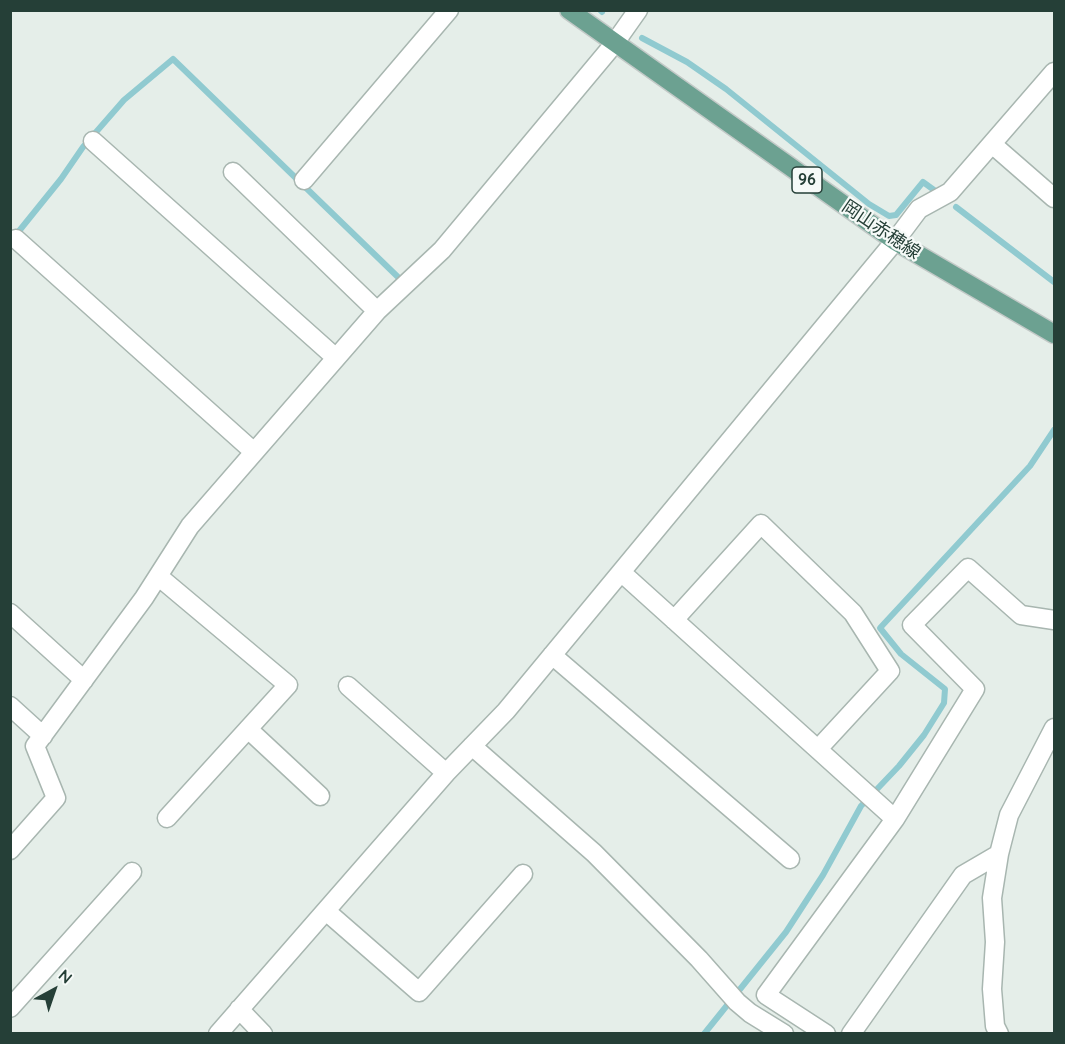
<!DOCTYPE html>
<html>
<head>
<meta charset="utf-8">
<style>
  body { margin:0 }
  #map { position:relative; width:1065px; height:1044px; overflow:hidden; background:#e5eee9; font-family:Quicksand,sans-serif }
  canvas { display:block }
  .frame { position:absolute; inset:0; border:12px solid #253f37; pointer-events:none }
  .north { position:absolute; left:24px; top:960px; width:60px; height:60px; -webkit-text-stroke:4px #f6faf8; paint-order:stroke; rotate:40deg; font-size:16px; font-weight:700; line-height:24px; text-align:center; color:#253f37 }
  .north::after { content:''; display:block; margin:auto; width:21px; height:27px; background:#253f37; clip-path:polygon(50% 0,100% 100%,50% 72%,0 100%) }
</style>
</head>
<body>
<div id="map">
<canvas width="1065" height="1044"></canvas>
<div class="frame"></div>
<div class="north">N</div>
</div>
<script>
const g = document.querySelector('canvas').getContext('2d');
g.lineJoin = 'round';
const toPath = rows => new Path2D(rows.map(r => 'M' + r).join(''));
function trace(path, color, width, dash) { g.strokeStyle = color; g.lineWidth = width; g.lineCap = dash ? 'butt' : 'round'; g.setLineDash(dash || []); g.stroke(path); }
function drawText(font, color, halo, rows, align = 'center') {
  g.font = font + ' Quicksand,"Noto Sans JP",sans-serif'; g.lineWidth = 4.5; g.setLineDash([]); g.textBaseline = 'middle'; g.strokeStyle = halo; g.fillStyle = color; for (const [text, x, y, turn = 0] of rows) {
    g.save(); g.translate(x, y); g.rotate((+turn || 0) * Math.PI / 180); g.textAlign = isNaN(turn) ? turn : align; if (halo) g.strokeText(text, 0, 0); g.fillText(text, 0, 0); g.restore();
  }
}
trace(toPath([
  [600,10,602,12],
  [642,38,687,62,726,89,869,204,889,216,896,215,923,182,934,190],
  [956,207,1054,282],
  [15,236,61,179,83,147,124,100,173,59,400,279],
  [704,1034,786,932,823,875,861,806,899,766,924,735,944,703,945,689,901,654,880,628,1030,466,1054,430]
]), '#90cad0', 6);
const street = toPath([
  [93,141,336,358],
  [992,144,1054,198],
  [233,172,377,311],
  [304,180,449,10],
  [16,239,254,452],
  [621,572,895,819],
  [158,576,288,685,167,818],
  [10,613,84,680],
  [674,620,761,524,853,613,890,671,818,749],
  [552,655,790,859],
  [348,686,446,773],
  [10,706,43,736],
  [248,729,320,796],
  [472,746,594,853,699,959,737,1002,750,1013,784,1034],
  [10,850,56,798,35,746,144,598,190,526,377,311,442,250,614,44,638,10],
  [326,911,419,992,523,874],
  [10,1008,132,872],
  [239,1009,263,1034],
  [218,1034,446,773,506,711,895,241,919,209,950,192,1054,72],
  [826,1034,766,995,895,819,975,689,912,625,968,568,1021,615,1054,620],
  [851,1034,963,875,999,854],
  [999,1034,995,1026,992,989,995,942,992,898,999,854,1009,815,1054,728]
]);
const primary = toPath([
  [569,10,895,241,1054,334]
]);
trace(street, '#a8b6b0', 21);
trace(primary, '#c2c9c7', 21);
trace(street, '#fff', 18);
trace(primary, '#6ca191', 18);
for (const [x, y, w] of [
  [807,180,30]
]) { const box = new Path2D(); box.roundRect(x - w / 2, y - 13, w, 26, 4.5); g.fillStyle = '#f6faf8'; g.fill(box); trace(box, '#253f37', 1.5); }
drawText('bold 16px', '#253f37', null, [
  ["96",807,180]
]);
drawText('18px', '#253f37', '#f6faf8', [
  ["岡山赤穂線",881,230,34]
]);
</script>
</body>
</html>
